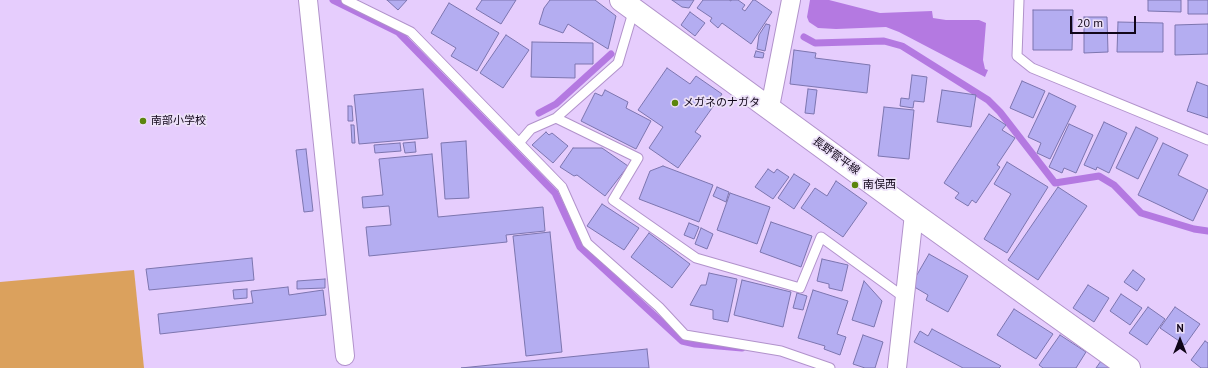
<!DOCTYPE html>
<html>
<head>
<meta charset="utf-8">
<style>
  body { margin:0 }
  #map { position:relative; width:1208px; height:368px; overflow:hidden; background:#e6cdfd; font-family:"PT Sans",sans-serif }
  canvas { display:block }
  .north { position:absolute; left:1160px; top:320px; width:40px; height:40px; -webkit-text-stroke:3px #ece0f8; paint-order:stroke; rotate:0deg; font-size:11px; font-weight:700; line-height:16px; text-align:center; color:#110619 }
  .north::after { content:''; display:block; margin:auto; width:14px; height:18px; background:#110619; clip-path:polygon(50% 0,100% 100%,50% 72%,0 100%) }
  .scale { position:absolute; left:1070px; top:16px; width:66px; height:18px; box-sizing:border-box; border:2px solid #110619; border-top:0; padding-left:5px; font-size:12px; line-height:14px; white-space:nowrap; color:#110619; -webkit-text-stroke:3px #ece0f8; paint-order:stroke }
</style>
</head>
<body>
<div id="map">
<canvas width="1208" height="368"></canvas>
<div class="north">N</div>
<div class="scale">20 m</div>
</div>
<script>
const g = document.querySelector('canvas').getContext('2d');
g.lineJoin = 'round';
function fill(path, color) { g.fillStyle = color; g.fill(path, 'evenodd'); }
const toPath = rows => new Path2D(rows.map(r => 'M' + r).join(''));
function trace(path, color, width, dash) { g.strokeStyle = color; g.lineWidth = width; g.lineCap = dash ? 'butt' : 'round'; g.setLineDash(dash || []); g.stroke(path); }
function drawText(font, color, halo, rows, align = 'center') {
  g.font = font + ' "PT Sans","Noto Sans JP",sans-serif'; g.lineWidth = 3.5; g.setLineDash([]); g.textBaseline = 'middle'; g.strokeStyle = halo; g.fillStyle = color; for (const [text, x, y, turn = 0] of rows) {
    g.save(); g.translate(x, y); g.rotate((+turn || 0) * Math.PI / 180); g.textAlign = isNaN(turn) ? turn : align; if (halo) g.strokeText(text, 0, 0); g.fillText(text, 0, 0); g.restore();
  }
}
fill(toPath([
  [134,270,144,368,0,368,0,282]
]), '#dba15d');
fill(toPath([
  [810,0,829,0,880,13,932,11,933,18,946,20,979,20,986,23,983,60,985,69,988,70,985,77,899,32,886,27,836,29,818,28,809,22,807,17]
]), '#b479e1');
trace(toPath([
  [333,0,398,32,555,193,580,247,682,341,695,344,742,348],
  [804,37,815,43,884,41,902,46,988,100,1000,112,1055,183,1099,176,1114,185,1141,213,1194,229,1208,231],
  [539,113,556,104,611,54]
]), '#b479e1', 7);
const building = toPath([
  [387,0,407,0,398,10,387,0],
  [482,0,516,0,501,24,476,9,482,0],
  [550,0,595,0,616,16,608,49,568,24,563,33,539,24,544,8,550,0],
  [672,0,694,0,689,8,682,7,672,0],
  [703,0,729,0,731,1,731,0,738,0,745,5,742,9,745,11,753,0,755,0,772,12,751,44,722,23,718,28,710,21,712,18,697,8,703,0],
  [1148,0,1181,0,1181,12,1148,11,1148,0],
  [1188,0,1208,0,1208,14,1188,14,1188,0],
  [449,3,499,33,477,71,451,56,456,48,431,33,449,3],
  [1033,10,1073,10,1072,50,1033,50,1033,10],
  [690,12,705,23,695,36,681,25,690,12],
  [1084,17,1107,17,1108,52,1084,53,1084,17],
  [1118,22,1163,23,1163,52,1117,52,1118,22],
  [766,24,770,25,765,51,757,49,759,35,766,24],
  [1208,24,1208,54,1175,55,1175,25,1208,24],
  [506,35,529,50,503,88,480,73,506,35],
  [532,42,593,43,593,64,575,64,575,78,531,77,532,42],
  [794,50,816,53,815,58,870,65,867,93,790,84,794,50],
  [756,51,764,53,763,58,754,57,756,51],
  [667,68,690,84,696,76,722,94,695,132,701,136,678,168,649,148,663,127,638,110,667,68],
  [912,75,927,77,924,102,914,101,913,108,900,106,901,98,909,99,912,75],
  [1022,81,1045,91,1033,118,1010,108,1022,81],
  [1197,82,1208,86,1208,118,1187,111,1197,82],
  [423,89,428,138,359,144,354,95,423,89],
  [808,89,817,90,814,114,805,113,808,89],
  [605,90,628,102,626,108,651,121,636,149,581,121,595,93,602,96,605,90],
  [942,90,976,95,971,127,937,122,942,90],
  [1049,93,1076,106,1050,159,1037,153,1041,143,1028,137,1049,93],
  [348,106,352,106,353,121,348,121,348,106],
  [884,107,914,110,909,159,878,156,884,107],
  [989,114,1006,125,1002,130,1015,138,997,165,1000,167,976,203,972,200,968,206,955,198,959,193,944,183,989,114],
  [1104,122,1127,133,1109,173,1097,167,1096,170,1084,165,1104,122],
  [1069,124,1093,135,1076,173,1064,168,1062,173,1049,167,1069,124],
  [351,125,354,125,355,143,352,143,351,125],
  [1136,127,1158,138,1138,179,1116,168,1136,127],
  [546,132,549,135,552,133,568,146,553,163,532,145,546,132],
  [466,141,469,198,445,199,441,143,466,141],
  [415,142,416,152,405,153,403,143,415,142],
  [400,143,401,151,375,153,374,145,400,143],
  [1163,143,1188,155,1178,175,1208,190,1193,221,1138,195,1163,143],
  [573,148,602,148,628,166,605,196,577,175,574,176,560,167,573,148],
  [306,149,313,211,304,212,296,150,306,149],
  [432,154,438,217,543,207,545,231,506,235,507,242,369,256,366,227,391,225,389,206,363,208,362,197,383,195,379,159,432,154],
  [1007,162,1048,187,1007,253,984,239,1011,194,994,184,1007,162],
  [663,166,713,185,699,222,639,199,650,171,663,166],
  [768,169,774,173,777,169,789,177,773,199,755,187,768,169],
  [794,174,810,184,794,209,778,198,794,174],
  [836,181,867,203,843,237,801,208,815,188,827,196,836,181],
  [717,187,729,192,726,202,713,196,717,187],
  [1058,187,1087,206,1038,280,1008,260,1058,187],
  [730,193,770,207,757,244,717,230,730,193],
  [602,204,639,228,624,250,587,226,602,204],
  [771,222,812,236,801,267,760,252,771,222],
  [689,223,699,227,694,239,684,235,689,223],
  [701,228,713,234,707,249,695,244,701,228],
  [550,232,562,352,526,356,513,236,550,232],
  [649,233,690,264,672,288,631,257,649,233],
  [929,254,968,276,948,312,926,300,928,295,911,285,929,254],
  [252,258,254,280,149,290,146,269,252,258],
  [822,259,848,265,842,291,829,288,829,284,817,281,822,259],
  [1133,270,1145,279,1137,291,1124,282,1133,270],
  [709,273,737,279,728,322,713,319,713,310,690,305,701,285,706,285,709,273],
  [325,279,325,288,297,289,297,281,325,279],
  [742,280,791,292,783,327,734,315,742,280],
  [864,281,882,301,874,327,852,320,864,281],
  [1088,285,1109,298,1094,322,1073,308,1088,285],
  [288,287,289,295,323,290,326,315,160,334,158,314,253,303,251,291,288,287],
  [247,289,247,298,234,299,233,290,247,289],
  [813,290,848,301,837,334,846,337,840,355,824,349,825,346,798,338,813,290],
  [797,293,807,296,803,310,793,308,797,293],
  [1121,294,1142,308,1130,325,1110,311,1121,294],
  [1148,307,1165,319,1147,345,1129,333,1148,307],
  [1175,307,1200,324,1185,345,1160,328,1175,307],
  [1014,309,1053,334,1036,359,997,335,1014,309],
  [932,329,1001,366,999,368,963,368,914,342,920,331,928,336,932,329],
  [863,335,883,342,875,368,865,368,853,364,863,335],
  [1060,335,1086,352,1076,368,1043,368,1039,365,1060,335],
  [1205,341,1208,343,1208,368,1201,368,1191,360,1205,341],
  [647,349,649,368,461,368,647,349],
  [1101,361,1110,368,1096,368,1101,361]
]);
fill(building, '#b4adf1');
trace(building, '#7c75af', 1);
const service = toPath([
  [346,0,411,32,562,187,587,243,659,307,685,335,781,351,830,368],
  [1019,0,1017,56,1032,68,1208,140],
  [556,118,638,158,613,200,696,258,800,288,821,237,905,298],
  [519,143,531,129,556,118,618,63,634,9]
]);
const minor = toPath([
  [308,0,345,356],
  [770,107,791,0],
  [897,368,914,214]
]);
const primary = toPath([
  [621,0,914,214,1129,368]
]);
trace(service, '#b192cb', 11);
trace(minor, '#b192cb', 20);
trace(primary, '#b192cb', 24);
trace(service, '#fff', 9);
trace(minor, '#fff', 18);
trace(primary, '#fff', 22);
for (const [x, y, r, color] of [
  [675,103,4,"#5b850e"],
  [143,121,4,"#5b850e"],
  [855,185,4,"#5b850e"]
]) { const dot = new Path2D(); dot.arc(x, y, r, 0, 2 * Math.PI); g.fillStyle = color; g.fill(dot); trace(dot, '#ece0f8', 1.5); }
drawText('11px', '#110619', '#ece0f8', [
  ["メガネのナガタ",683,103],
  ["南部小学校",151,121],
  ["南俣西",863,185]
], 'left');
drawText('11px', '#110619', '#ece0f8', [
  ["長野菅平線",836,156,36]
]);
</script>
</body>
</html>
